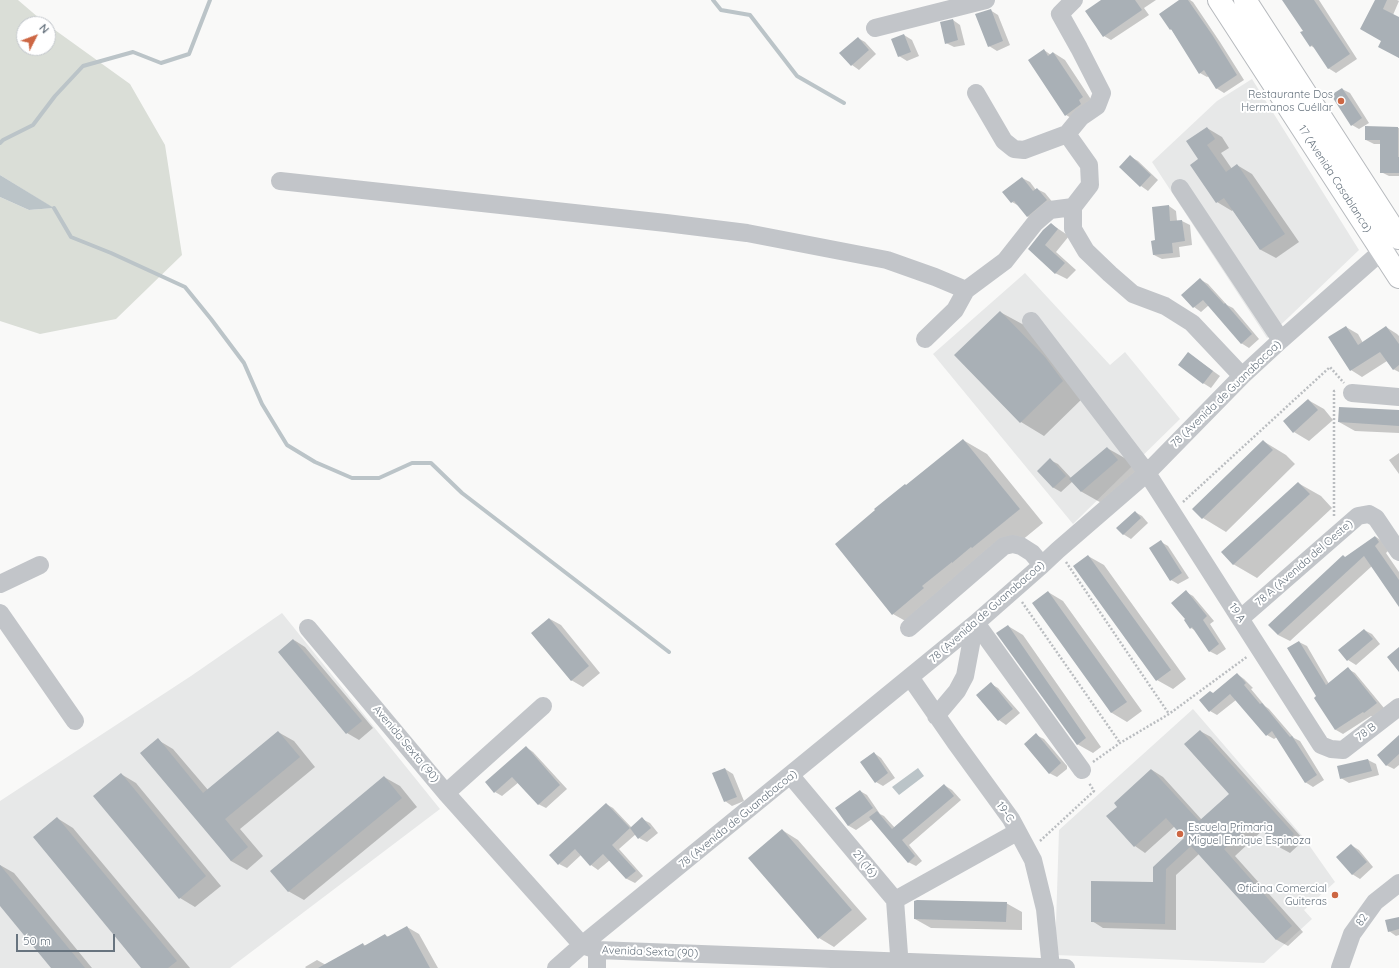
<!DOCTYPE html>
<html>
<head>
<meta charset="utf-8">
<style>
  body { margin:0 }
  #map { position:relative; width:1399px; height:968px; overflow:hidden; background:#f9f9f8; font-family:Quicksand,sans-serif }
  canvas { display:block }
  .north { position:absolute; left:16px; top:16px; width:40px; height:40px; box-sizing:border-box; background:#fff; border:1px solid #c3c7cc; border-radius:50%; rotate:48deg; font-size:11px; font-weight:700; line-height:16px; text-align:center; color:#68747f }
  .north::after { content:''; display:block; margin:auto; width:14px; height:18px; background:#cd6744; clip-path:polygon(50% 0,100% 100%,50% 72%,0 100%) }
  .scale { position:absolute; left:16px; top:934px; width:99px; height:18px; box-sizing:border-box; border:2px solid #68747f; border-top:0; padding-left:5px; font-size:12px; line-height:14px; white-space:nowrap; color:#68747f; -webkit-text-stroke:3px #fff; paint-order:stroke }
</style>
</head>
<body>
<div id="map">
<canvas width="1399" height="968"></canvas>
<div class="north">N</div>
<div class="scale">50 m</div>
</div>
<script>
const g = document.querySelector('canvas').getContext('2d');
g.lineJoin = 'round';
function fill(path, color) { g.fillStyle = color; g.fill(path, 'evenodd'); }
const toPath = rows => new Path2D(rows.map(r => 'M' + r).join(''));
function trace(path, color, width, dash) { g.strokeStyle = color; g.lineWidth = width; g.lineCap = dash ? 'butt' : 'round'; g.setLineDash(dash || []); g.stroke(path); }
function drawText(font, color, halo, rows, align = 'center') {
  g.font = font + ' Quicksand,sans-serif'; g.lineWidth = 4; g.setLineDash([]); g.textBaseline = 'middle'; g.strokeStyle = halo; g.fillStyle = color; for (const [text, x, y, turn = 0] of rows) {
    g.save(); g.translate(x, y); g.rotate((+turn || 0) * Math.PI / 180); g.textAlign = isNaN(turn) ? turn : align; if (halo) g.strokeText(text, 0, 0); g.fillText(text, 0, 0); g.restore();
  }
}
fill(toPath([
  [1252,79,1359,250,1267,338,1152,162,1217,101],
  [1025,273,1110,365,1125,352,1180,419,1073,524,933,354],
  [282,613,440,809,230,968,0,968,0,801,191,676],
  [1193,709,1304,838,1335,882,1304,910,1312,919,1264,963,1055,955,1059,830]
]), '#e7e8e8');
fill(toPath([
  [0,0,18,0,46,24,24,24,24,48,48,48,48,25,130,84,165,145,182,255,116,319,40,334,0,321,0,197,29,210,53,208,0,175]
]), '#daded7');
fill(toPath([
  [0,175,54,208,29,210,0,197],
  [918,768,924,776,899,795,892,787]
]), '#bbc4c8');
fill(toPath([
  [1104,0,1156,0,1144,8,1149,15,1111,40,1104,36],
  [1181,0,1190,0,1193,2,1220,42,1244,80,1224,93,1216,88,1209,76,1207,77,1200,73,1172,30,1170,29],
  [1285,0,1319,0,1357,59,1336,73,1328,68,1315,48,1311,46,1304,31],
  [1376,0,1397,0,1399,1,1393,15,1399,18,1399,58,1382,41],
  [990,10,998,15,1010,45,997,51,989,46],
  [953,20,960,25,965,45,954,47,946,43],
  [904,35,912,40,919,56,907,61,899,56],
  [858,38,865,42,876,54,859,70,852,65],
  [1044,50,1051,55,1054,53,1065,60,1094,104,1078,122,1066,115],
  [1342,89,1350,93,1369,123,1359,129,1352,125],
  [1207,128,1222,137,1229,148,1221,153,1232,169,1237,165,1252,174,1299,242,1276,258,1261,250,1233,210,1232,211,1217,202,1200,159],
  [1398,128,1399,128,1399,176,1389,176,1381,172,1381,144,1374,144,1366,140],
  [1131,157,1138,161,1158,180,1148,191,1141,186,1120,167],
  [1022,178,1030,182,1036,190,1037,189,1045,193,1054,204,1035,220,1027,216,1019,206,1012,202],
  [1169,206,1176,211,1177,221,1182,221,1190,225,1192,245,1179,247,1180,257,1162,259,1154,255,1156,241],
  [1051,224,1069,236,1056,252,1076,270,1067,279,1055,273,1029,249],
  [1201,280,1208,284,1227,305,1233,308,1259,339,1249,348,1241,343,1209,305,1201,312,1194,307,1183,295],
  [1000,312,1024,325,1086,395,1044,436,1021,422],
  [1346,327,1358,334,1363,343,1386,327,1397,334,1399,336,1399,372,1393,369,1387,361,1362,377,1351,370],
  [1188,353,1220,376,1211,388,1203,383],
  [1308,400,1324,409,1333,420,1309,441,1294,432],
  [1399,411,1399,433,1355,431,1339,422],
  [963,440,987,454,1043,523,916,627,893,614,906,486],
  [1263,441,1286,455,1295,464,1226,532,1203,518,1194,509],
  [1107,448,1130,461,1141,473,1105,505,1082,492,1073,481,1061,492,1054,488,1038,471,1050,460,1058,464,1072,479],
  [1399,453,1399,474,1389,460],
  [1298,483,1321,496,1332,508,1257,578,1233,564],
  [1135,512,1142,516,1148,523,1131,539,1123,534],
  [1376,537,1387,544,1390,549,1386,553,1399,572,1399,605,1372,566,1290,641,1278,635,1346,558],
  [1161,542,1168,546,1189,578,1178,584,1171,580],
  [1088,556,1104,565,1186,679,1173,689,1157,680,1074,566],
  [1048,592,1063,601,1142,711,1127,722,1112,713,1033,603],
  [1186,592,1193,596,1214,621,1210,624,1226,649,1217,655,1209,651,1196,631,1191,628],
  [550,619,561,625,600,673,583,687,571,680],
  [1008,626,1023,635,1101,747,1093,753,1077,744],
  [1364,630,1372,634,1380,644,1356,665,1348,660,1340,650],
  [294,640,305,647,373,728,359,740,347,733],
  [1299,642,1307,646,1329,684,1348,669,1355,673,1384,708,1373,717,1371,716,1343,734,1336,730,1315,698,1318,696],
  [1237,674,1244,679,1253,688,1251,689,1265,706,1269,709,1294,738,1300,741,1324,780,1313,787,1305,782,1277,737,1274,739,1267,735,1236,700,1217,715,1210,711,1214,694],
  [991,684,998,688,1020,713,1006,725,999,720],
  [1200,731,1211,737,1304,840,1290,853,1279,847,1263,830,1235,856,1303,932,1288,946,1277,940,1199,854,1176,875,1176,930,1103,928,1092,921,1154,883,1185,838,1175,826,1145,853,1135,846,1118,808,1152,770,1163,777,1202,820,1230,794],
  [278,732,294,741,315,767,240,829,263,856,247,870,231,861,158,740,173,749,208,790],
  [1036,735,1044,739,1067,766,1067,769,1057,777,1049,773],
  [1399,737,1399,765,1394,769,1386,765],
  [526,747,533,752,567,789,546,808,538,804,519,782,502,796,495,792],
  [874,753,881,758,895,778,883,786,876,782],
  [1368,760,1376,764,1379,775,1349,783,1341,778],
  [725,769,733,774,744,801,732,806,725,801],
  [121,774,136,783,221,886,195,907,180,898],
  [384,777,400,786,417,807,304,900,288,891],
  [944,785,952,790,961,800,909,845,922,861,916,866,908,862,872,819,856,830,849,826,836,808,860,791,867,795,880,814,884,816,895,828],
  [606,804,613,808,632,828,642,819,650,823,658,833,647,842,639,838,636,834,619,849,643,876,635,883,627,879,610,860,598,870,591,865,581,855,567,868,559,864],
  [57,818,73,828,190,968,143,968],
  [782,830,798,840,867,919,834,947,819,938],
  [1351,845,1359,850,1373,867,1360,879,1352,874],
  [0,865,14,873,92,968,53,968,0,904],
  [1006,903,1022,912,1022,930,931,928,915,919],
  [1399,918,1399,935,1396,936,1389,931],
  [407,927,419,934,438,968,306,968,305,967,317,960,326,965,363,944,366,946,385,935,389,937]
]), '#0003');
trace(toPath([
  [713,0,721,10,750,15,797,76,844,103],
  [0,143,3,140,33,125,55,96,83,66,133,52,161,63,189,54,210,0],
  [54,208,71,237,111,253,185,287,211,319,244,363,262,404,287,445,315,462,352,478,379,478,412,463,431,463,462,493,669,652]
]), '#bbc4c8', 4);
fill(toPath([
  [1101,0,1135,0,1142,10,1103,37,1085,11],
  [1179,0,1188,0,1213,36,1237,75,1216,89,1204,70,1199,74,1171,29,1170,30,1159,14],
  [1282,0,1314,0,1350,54,1328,69,1312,45,1310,47,1300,32,1303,31],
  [1375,0,1387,0,1383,9,1399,17,1399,58,1378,47,1381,41,1360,29],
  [991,9,1003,41,988,47,975,14],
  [953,19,958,40,945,44,940,22],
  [904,34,911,52,898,57,891,39],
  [858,37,869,50,851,66,839,53],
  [1044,49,1048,56,1053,52,1083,97,1079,100,1081,104,1065,116,1028,60],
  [1342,88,1362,118,1351,126,1331,95],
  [1365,126,1398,127,1398,157,1399,157,1399,173,1380,173,1380,140,1365,140],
  [1207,127,1215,139,1207,145,1226,172,1237,164,1285,234,1260,250,1224,198,1216,203,1190,165,1198,159,1186,141],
  [1130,155,1151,175,1140,187,1119,167],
  [1022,177,1033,191,1037,188,1047,200,1027,217,1014,201,1011,203,1002,192],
  [1169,205,1170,221,1182,220,1185,241,1172,243,1173,253,1153,255,1151,241,1155,240,1152,207],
  [1051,223,1058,229,1045,245,1065,263,1055,274,1028,249,1043,230],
  [1200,278,1224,304,1225,303,1252,334,1241,344,1203,300,1193,308,1181,295],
  [1000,311,1045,357,1063,381,1020,423,954,355],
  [1346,326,1358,345,1386,326,1399,344,1399,365,1393,370,1380,352,1350,371,1328,337],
  [1188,352,1213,371,1203,384,1178,365],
  [1308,399,1318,410,1293,433,1283,421],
  [1339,407,1399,410,1399,426,1338,422],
  [963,439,1020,509,972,548,971,547,952,563,952,562,922,586,924,588,892,615,835,544,875,510,874,509,905,484,906,485],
  [1263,440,1273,450,1202,519,1192,509],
  [1107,447,1118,460,1081,492,1069,479],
  [1050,458,1066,476,1053,488,1037,471],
  [1298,482,1310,494,1233,565,1221,552],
  [1135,511,1141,518,1123,535,1116,528],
  [1375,536,1379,542,1375,546,1399,580,1399,607,1364,556,1278,635,1268,625,1343,555,1345,557],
  [1161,540,1182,573,1170,581,1149,548],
  [1088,555,1171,670,1156,681,1073,566],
  [1186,590,1207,616,1203,620,1219,644,1209,652,1192,627,1190,629,1184,620,1185,619,1171,603],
  [1048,591,1127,702,1111,713,1032,603],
  [549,618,589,666,571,681,531,633],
  [1008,625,1086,738,1077,745,996,633],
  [1364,629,1373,639,1347,661,1338,650],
  [293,639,362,721,346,734,278,652],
  [1299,641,1326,685,1348,667,1377,703,1364,713,1363,712,1335,730,1314,698,1316,696,1287,648],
  [1399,647,1399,672,1387,657],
  [1237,673,1246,683,1244,685,1260,704,1262,703,1290,737,1292,736,1317,775,1305,783,1272,731,1266,736,1230,694,1209,712,1199,700,1210,691,1213,693],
  [991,682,1013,709,998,721,976,695],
  [1200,730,1294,834,1278,848,1255,822,1224,849,1292,926,1276,940,1191,846,1166,869,1165,924,1091,922,1091,881,1153,882,1153,867,1184,838,1166,818,1134,847,1106,816,1117,807,1114,803,1151,769,1199,821,1229,794,1184,744],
  [278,731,300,757,225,819,248,847,231,861,140,753,158,738,203,793],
  [1036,733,1061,763,1049,774,1024,744],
  [1399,735,1399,754,1386,766,1377,755],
  [526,746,560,785,538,805,512,777,494,793,485,782],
  [874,752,888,773,875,783,860,762],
  [1368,759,1372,771,1340,779,1337,766],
  [725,768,737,797,724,802,712,773],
  [121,773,206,876,179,899,93,796],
  [384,776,402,798,288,892,270,871],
  [944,784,954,796,902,840,915,856,908,863,869,817,877,811,892,829],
  [860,790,873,808,848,826,835,808],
  [606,803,630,828,612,845,636,871,626,879,603,854,590,866,575,849,558,865,549,855],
  [57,817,177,961,168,968,141,968,33,837],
  [642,817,651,828,638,839,630,828],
  [782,829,852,910,818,939,748,858],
  [1351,844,1367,862,1352,875,1336,857],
  [0,865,85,968,51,968,0,906],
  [917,900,1007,902,1006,922,914,919,914,901],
  [1399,917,1399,929,1388,932,1385,920],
  [407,926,430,968,318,968,363,943,364,946,385,934,387,937]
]), '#a9b0b6');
const major = toPath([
  [1219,0,1399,277],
  [1245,0,1399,238]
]);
trace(major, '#b6b9bd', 24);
trace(toPath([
  [1183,502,1330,367,1344,383],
  [1334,516,1334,391,1337,391],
  [1066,562,1169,714],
  [1022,602,1120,743],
  [1093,762,1120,743,1169,714,1248,656],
  [1040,841,1094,791,1089,783]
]), '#babdc0', 2.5, [2, 2]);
trace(toPath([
  [1074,0,1060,14,1079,48,1102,93,1097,106,1081,117,1067,134,1089,165,1090,185,1073,207,1073,229,1086,251,1110,274,1133,294,1165,306,1192,323,1242,376],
  [875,28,986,0],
  [976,93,1004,141,1014,149,1024,150,1067,134],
  [280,181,666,223,747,233,887,260,935,277,966,290],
  [1180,188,1281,340],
  [1031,321,1147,473,1321,745,1331,749,1343,750,1399,707],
  [925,339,955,310,966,290,1005,261,1035,223,1050,210,1073,207],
  [1352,393,1399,397],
  [0,584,40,565],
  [0,613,75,721],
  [1241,618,1358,516,1369,514,1376,518,1399,552],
  [976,623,1082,770],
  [308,628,446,793,582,945,597,950,1066,968],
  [909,628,1004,546,1013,544,1021,546,1032,553,1042,565],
  [910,677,955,742,1011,819,1033,860,1045,909,1051,968],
  [936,716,957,691,965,676,971,644,969,629],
  [791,776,895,900,900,968],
  [446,793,543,706],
  [895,900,1017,832],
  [556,968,582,945,976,623,1042,565,1058,550,1147,473,1242,376,1281,340,1391,243],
  [597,968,597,950],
  [1340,968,1352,934,1375,902,1399,883]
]), '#c2c5c9', 18);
trace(major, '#fff', 22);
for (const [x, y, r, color] of [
  [1341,101,4,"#cd6744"],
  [1180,834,4,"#cd6744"],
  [1335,895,4,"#cd6744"]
]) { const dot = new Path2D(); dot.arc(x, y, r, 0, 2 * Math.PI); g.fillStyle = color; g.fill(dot); trace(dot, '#fff', 1.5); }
drawText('11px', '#68747f', '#fff', [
  ["Restaurante Dos",1333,95],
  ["Hermanos Cuéllar",1333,108],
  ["Escuela Primaria",1188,828,"left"],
  ["Miguel Enrique Espinoza",1188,841,"left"],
  ["Oficina Comercial",1327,889],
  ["Guiteras",1327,902]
], 'right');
drawText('11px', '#68747f', '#fff', [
  ["17 (Avenida Casablanca)",1335,179,57],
  ["78 (Avenida de Guanabacoa)",1226,394,-44],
  ["78 A (Avenida del Oeste)",1304,563,-41],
  ["78 (Avenida de Guanabacoa)",987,612,-41],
  ["19 A",1237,613,57],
  ["78 B",1366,732,-37],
  ["Avenida Sexta (90)",406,744,50],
  ["19-C",1005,812,55],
  ["78 (Avenida de Guanabacoa)",738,819,-39],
  ["21 (16)",865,864,50],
  ["82",1362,920,-54],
  ["Avenida Sexta (90)",650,952,2]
]);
</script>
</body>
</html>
